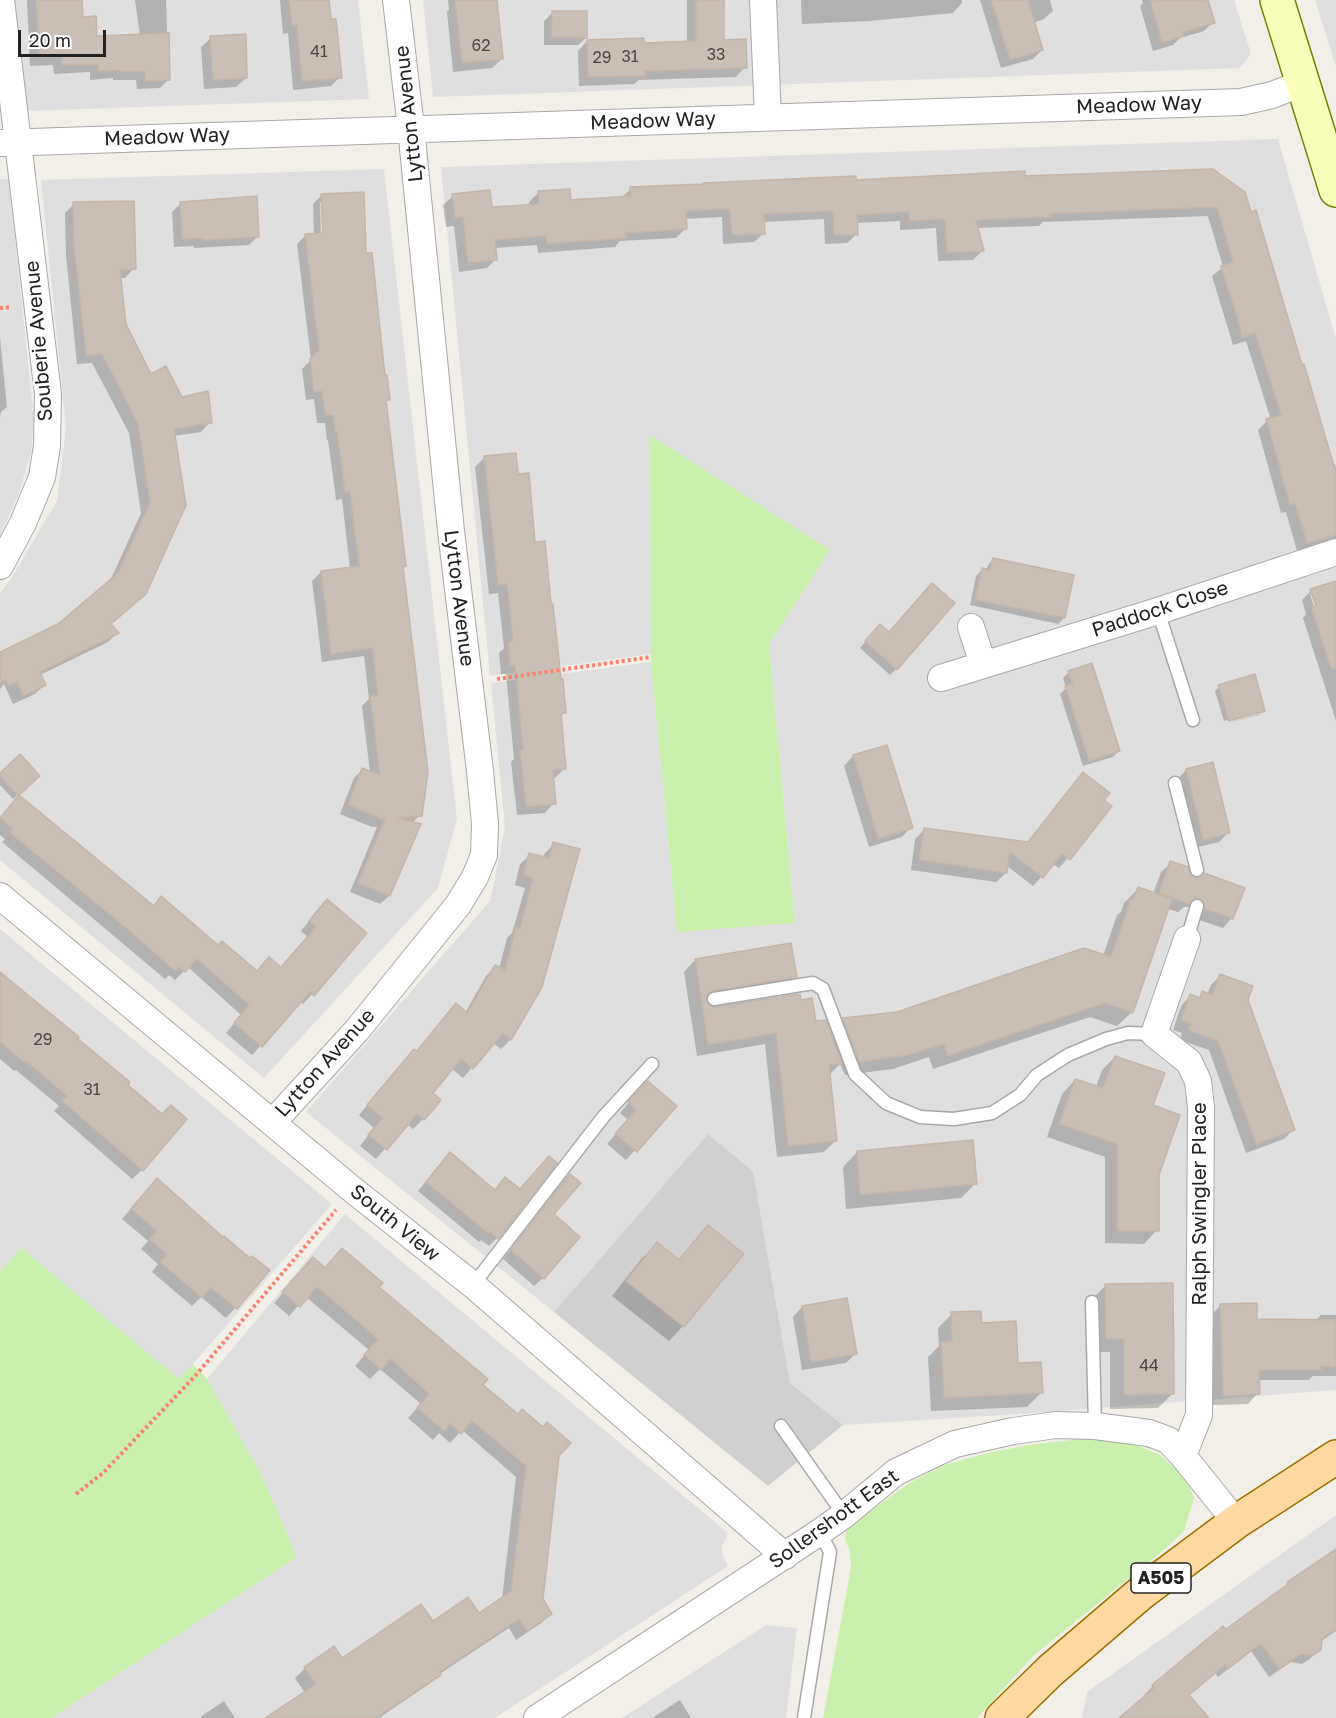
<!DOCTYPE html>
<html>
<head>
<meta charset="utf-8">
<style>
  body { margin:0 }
  #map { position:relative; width:1336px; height:1718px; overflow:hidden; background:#f2efe8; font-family:"Golos Text",sans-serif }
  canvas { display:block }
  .scale { position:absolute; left:18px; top:30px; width:88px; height:27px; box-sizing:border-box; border:3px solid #222; border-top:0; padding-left:8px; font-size:18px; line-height:21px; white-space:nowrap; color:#222; -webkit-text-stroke:4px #fff; paint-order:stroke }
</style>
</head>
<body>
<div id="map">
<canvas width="1336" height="1718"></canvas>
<div class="scale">20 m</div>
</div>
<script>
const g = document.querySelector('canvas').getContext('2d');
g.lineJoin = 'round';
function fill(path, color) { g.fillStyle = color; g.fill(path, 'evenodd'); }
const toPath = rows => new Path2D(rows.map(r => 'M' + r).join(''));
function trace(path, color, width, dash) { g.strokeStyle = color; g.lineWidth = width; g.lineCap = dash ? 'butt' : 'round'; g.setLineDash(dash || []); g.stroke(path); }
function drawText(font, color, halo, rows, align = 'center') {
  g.font = font + ' "Golos Text",sans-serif'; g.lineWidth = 4.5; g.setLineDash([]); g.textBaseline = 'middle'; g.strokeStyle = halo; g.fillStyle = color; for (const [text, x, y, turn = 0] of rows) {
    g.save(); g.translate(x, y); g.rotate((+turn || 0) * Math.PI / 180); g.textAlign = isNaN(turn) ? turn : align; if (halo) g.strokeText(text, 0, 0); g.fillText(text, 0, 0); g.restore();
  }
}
fill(toPath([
  [12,0,358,0,369,99,26,111],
  [423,0,1234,0,1251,54,1240,68,433,97],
  [1315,0,1336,0,1336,67],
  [1278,139,1336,339,1336,1390,1021,1414,843,1425,790,1383,753,1171,708,1134,554,1312,306,1112,490,901,505,828,491,683,651,662,677,932,795,922,769,644,830,550,650,436,651,654,490,676,441,167],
  [384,169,457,819,438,888,264,1078,0,860,0,593,11,579,57,501,66,427,41,180],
  [0,179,9,179,34,420,31,453,18,496,0,535],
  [0,929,332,1204,179,1380,21,1248,0,1272],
  [345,1214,728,1533,722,1547,722,1553,728,1566,495,1718,51,1718,297,1557,262,1476,207,1379],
  [1336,1515,1336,1718,1082,1718,1087,1692],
  [766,1625,797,1628,786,1718,622,1718]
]), '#e0dfdf');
fill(toPath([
  [708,1134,753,1171,790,1383,843,1425,768,1486,554,1312]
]), '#d0d0d0');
fill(toPath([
  [650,435,830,550,769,644,795,923,677,932,651,662],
  [21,1248,179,1379,193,1364,207,1379,262,1476,297,1557,51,1718,0,1718,0,1272],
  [1081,1439,1120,1440,1139,1446,1160,1455,1178,1471,1189,1485,1194,1498,1184,1531,1166,1548,1033,1656,977,1718,823,1718,851,1568,850,1551,845,1540,846,1532,853,1523,911,1482,945,1465,984,1454,1029,1445]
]), '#cbefac');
fill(toPath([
  [27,0,81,0,82,18,95,38,140,36,135,0,166,0,169,79,160,88,137,89,136,80,113,80,113,78,90,80,90,72,54,74,53,65,30,66],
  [280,0,328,0,340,77,331,86,293,90,288,33,283,34],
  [448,0,496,0,502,59,492,68,453,72,447,12,449,9],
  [687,0,723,0,722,42,745,67,736,77,639,80,634,84,579,86,578,51,587,41,643,44,687,43],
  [801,0,962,0,962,3,953,13,869,21,802,24],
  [980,0,1050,0,1053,11,1044,19,1033,23,1042,50,1033,59,1001,68],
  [1142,0,1206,0,1213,22,1204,31,1180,38,1173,45,1153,51,1140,6,1143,3],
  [552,13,586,38,578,45,544,45,544,21],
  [211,38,246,78,236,87,204,89,201,47],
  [1213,170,1332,465,1335,464,1336,469,1336,540,1297,551,1286,512,1281,513,1258,430,1267,421,1271,420,1246,341,1233,345,1212,276,1223,267,1208,216,1043,222,1039,226,976,228,982,251,973,260,938,261,936,228,900,230,900,221,856,223,857,234,847,243,825,244,824,219,763,222,764,233,754,242,723,244,722,217,685,219,685,229,676,238,620,241,615,247,538,253,537,245,495,248,496,259,487,268,459,272,454,226,446,227,443,205,453,196,490,208,529,206,529,202,538,193,570,202,621,198,631,189,1024,178],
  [322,195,364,255,388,399,385,403,405,566,402,568,420,815,412,823,419,825,389,896,380,904,350,892,377,827,372,827,340,814,354,778,363,769,370,772,362,706,369,699,364,656,322,662,312,581,321,572,350,569,342,499,336,500,328,440,327,440,325,423,317,423,314,399,306,400,302,369,311,360,297,244,306,235,314,235,313,204],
  [320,202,323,202,324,240,321,240],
  [181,203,258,236,249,245,194,248,194,246,174,247,172,212],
  [74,204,134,268,125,278,119,278,124,325,150,376,181,398,210,422,201,432,174,436,110,625,117,633,108,642,40,675,44,685,35,694,13,704,4,684,0,689,0,653,59,626,110,581,141,513,129,433,92,363,77,364,66,255,65,213],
  [0,337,7,407,1,412,0,418],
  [485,457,516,476,534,544,559,680,565,712,560,717,565,768,555,778,552,778,554,803,545,813,517,815,511,762,514,759,506,674,501,674,499,653,504,648,498,593,489,594,475,467],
  [993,559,1064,618,1058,624,970,605,976,576,982,570,986,570,988,565],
  [1336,583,1336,721,1303,618,1306,614,1302,600,1311,591],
  [1310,594,1313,594,1319,613,1316,614],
  [874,632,888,634,896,669,890,675,860,648],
  [1069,672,1119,751,1113,757,1083,766,1060,694,1066,688,1063,678],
  [1219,687,1264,710,1261,714,1261,711,1224,721,1215,691],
  [1260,714,1259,715,1225,724],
  [853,756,911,827,902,837,869,847,844,766],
  [1186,770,1229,832,1219,842,1194,848,1177,780],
  [1083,774,1075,850,1059,868,1053,864,1033,886,1007,866,1006,873,996,882,911,870,915,839,925,829,1027,844,1074,784],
  [0,775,38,776,13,799,0,785],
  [10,806,153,907,161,898,218,947,256,972,280,969,308,937,301,931,318,910,365,934,312,994,303,1004,300,1001,252,1055,226,1033,241,1015,188,967,175,980,169,975,165,979,2,842,5,839,0,835,0,818],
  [554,844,541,986,510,1040,501,1049,493,1043,463,1078,451,1068,430,1093,439,1100,423,1119,413,1129,407,1124,376,1159,360,1146,374,1128,359,1115,405,1060,414,1051,416,1052,447,1015,465,1013,486,976,495,967,499,969,507,938,512,933,525,888,515,885,520,864,530,855,543,858,544,854],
  [1171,863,1189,876,1232,918,1223,928,1196,919,1196,913,1190,907,1184,907,1178,912,1168,909,1132,1012,1117,1026,1090,1017,933,1069,929,1057,893,1069,845,1075,840,1064,829,1075,835,1141,824,1152,777,1157,765,1044,697,1056,684,972,695,960,795,977,784,988,704,1001,710,1008,799,1002,815,1023,829,1034,843,1020,898,1013,1103,956,1117,915,1121,912,1124,903,1138,889,1153,894,1161,872],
  [0,974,142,1170,132,1179,54,1111,59,1106,16,1070,14,1071,0,1059],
  [1220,976,1246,1000,1294,1129,1284,1139,1246,1153,1209,1050,1180,1040,1182,1033,1173,1030,1181,1006,1190,996,1197,999,1203,993,1207,995,1211,985],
  [1115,1057,1151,1106,1157,1175,1157,1230,1144,1244,1105,1243,1105,1157,1047,1137,1062,1094,1075,1080,1096,1087,1102,1070],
  [638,1092,675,1106,626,1160,607,1144,628,1120,620,1113],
  [857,1152,975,1184,961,1198,846,1209,843,1167],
  [441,1163,497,1238,489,1246,481,1240,479,1242,418,1191],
  [570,1176,551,1214,543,1278,534,1286,503,1259,561,1184],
  [147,1190,268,1271,226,1318,201,1297,192,1306,152,1272,158,1264,141,1249,148,1241,122,1219],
  [708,1227,742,1254,683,1326,669,1341,612,1296,642,1258,657,1244,677,1261],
  [303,1269,325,1269,377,1288,558,1455,541,1599,550,1614,540,1624,516,1640,509,1628,438,1675,429,1684,379,1718,268,1718,305,1693,295,1678,305,1668,342,1660,432,1623,478,1615,502,1599,516,1477,462,1430,450,1443,439,1433,433,1440,408,1418,421,1404,380,1369,370,1379,355,1366,369,1350,306,1297,289,1316,274,1303],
  [1106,1285,1172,1394,1158,1408,1110,1409,1110,1352,1092,1352,1091,1300],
  [1220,1306,1256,1320,1315,1321,1321,1315,1336,1315,1336,1376,1313,1376,1309,1380,1258,1380,1258,1393,1248,1404,1213,1405,1210,1316],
  [802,1307,855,1354,846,1363,802,1370,793,1317],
  [952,1314,980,1325,1041,1393,1027,1407,931,1411,928,1357,939,1346,938,1328],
  [1336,1556,1336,1631,1320,1642,1319,1649,1310,1659,1302,1664,1291,1662,1269,1677,1251,1651,1218,1677,1215,1673,1187,1696,1192,1718,1121,1718,1146,1697,1144,1695,1153,1686,1225,1631,1280,1591,1288,1584],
  [680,1700,691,1718,652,1718],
  [224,1701,235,1718,200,1718,203,1715]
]), '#0003');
const building = toPath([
  [36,0,82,0,83,17,96,16,97,36,169,33,170,80,145,81,145,71,121,72,121,70,98,71,98,64,62,65,62,56,39,57,36,0],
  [289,0,329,0,331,19,336,19,342,78,302,81,297,25,292,25,289,0],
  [455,0,497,0,503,59,462,63,455,0],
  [696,0,724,0,724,40,746,39,747,68,645,71,645,76,588,77,587,40,644,38,644,43,696,41,696,0],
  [991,0,1028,0,1043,50,1010,60,991,0],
  [1150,0,1208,0,1215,23,1183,32,1184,36,1162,43,1150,0],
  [552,11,587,11,587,38,551,37,552,11],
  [246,34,247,78,213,80,210,36,246,34],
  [1213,169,1245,192,1251,212,1256,210,1302,365,1304,364,1336,473,1336,535,1307,543,1295,504,1290,505,1266,419,1281,415,1255,333,1242,337,1231,296,1230,296,1221,266,1233,262,1217,207,1049,214,1050,217,976,220,984,251,947,253,945,219,909,221,909,212,857,215,858,235,834,235,833,211,764,214,765,234,732,235,730,209,686,211,687,229,625,233,626,238,547,244,546,236,495,240,497,260,468,263,463,217,455,218,452,194,490,190,492,207,539,204,538,191,570,189,571,200,631,196,630,187,703,184,703,183,856,176,856,180,1025,171,1025,176,1213,169],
  [364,192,366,253,372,253,385,376,387,375,390,400,386,400,406,566,403,567,428,772,422,816,398,818,421,824,390,896,358,883,385,819,382,819,348,805,362,768,380,775,370,696,378,695,372,648,331,654,321,571,359,566,350,491,345,492,337,432,335,432,333,415,325,415,322,391,314,392,310,359,319,350,305,234,323,233,321,194,364,192],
  [257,196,259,237,202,240,202,238,182,239,180,202,257,196],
  [134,201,136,269,120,270,126,324,151,374,166,366,182,397,208,391,212,423,174,429,186,505,146,594,111,624,119,633,40,672,46,685,23,696,17,682,9,686,6,680,0,683,0,652,58,624,118,573,150,503,138,424,102,354,86,356,74,245,73,202,134,201],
  [516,453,518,474,529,473,535,542,545,541,551,604,553,604,561,679,563,679,566,713,561,713,566,769,553,770,556,804,526,807,520,751,523,750,515,665,510,666,508,642,513,641,507,584,498,585,484,456,516,453],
  [993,558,1074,575,1065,618,975,600,982,568,990,570,993,558],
  [1336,581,1336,669,1331,669,1311,607,1316,606,1310,589,1336,581],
  [932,583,955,603,897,670,865,641,880,624,889,632,932,583],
  [1092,663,1120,751,1089,761,1065,686,1073,684,1068,671,1092,663],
  [1255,674,1265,711,1229,721,1218,685,1255,674],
  [887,745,913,828,878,839,853,755,887,745],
  [20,754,40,776,18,796,0,776,0,773,20,754],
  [1213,762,1230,833,1203,840,1186,769,1213,762],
  [1083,772,1110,793,1104,800,1112,806,1070,860,1062,854,1043,878,1010,852,1007,873,919,860,924,828,1028,842,1083,772],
  [19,795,154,906,161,896,218,945,222,941,257,971,269,957,281,967,316,927,309,921,327,899,367,933,314,996,310,992,262,1047,234,1023,249,1005,197,959,185,972,179,967,175,971,125,927,10,833,13,829,0,818,19,795],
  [553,842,580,849,542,987,511,1040,503,1033,473,1069,461,1059,433,1093,441,1100,433,1110,424,1120,417,1114,387,1150,368,1135,383,1118,367,1105,414,1049,417,1051,456,1003,467,1013,495,965,505,970,516,927,520,928,533,878,523,875,529,853,549,858,553,842],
  [1170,861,1188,867,1191,875,1194,878,1200,878,1204,873,1245,888,1233,919,1205,909,1205,904,1200,898,1195,898,1189,904,1159,893,1170,861],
  [1138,887,1172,899,1133,1013,1105,1003,948,1056,944,1044,909,1055,859,1062,843,1018,897,1012,1084,948,1111,957,1131,899,1133,900,1138,887],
  [791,943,797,977,713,991,707,996,706,1001,711,1006,715,1007,800,994,801,1000,812,998,816,1021,826,1020,842,1064,829,1065,837,1141,788,1146,776,1033,708,1045,695,959,791,943],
  [0,972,79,1037,78,1039,130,1082,128,1085,162,1114,171,1105,187,1119,143,1171,62,1101,67,1096,26,1061,25,1063,0,1042,0,972],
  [1220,974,1253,986,1248,1000,1295,1130,1256,1144,1218,1041,1188,1030,1191,1024,1181,1020,1190,994,1200,998,1202,991,1212,995,1220,974],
  [1115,1056,1165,1073,1153,1105,1180,1115,1159,1175,1159,1231,1117,1231,1117,1144,1059,1124,1075,1079,1103,1088,1115,1056],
  [648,1081,677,1106,637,1152,615,1134,636,1110,628,1102,648,1081],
  [973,1140,977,1184,860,1195,857,1151,973,1140],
  [450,1152,495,1190,505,1177,520,1189,549,1156,557,1163,498,1239,490,1232,489,1234,426,1182,450,1152],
  [570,1174,581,1183,554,1214,580,1237,544,1279,511,1250,570,1174],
  [157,1178,223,1237,224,1236,250,1258,252,1256,270,1270,237,1309,211,1288,202,1298,160,1262,167,1254,149,1239,157,1231,131,1209,157,1178],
  [708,1225,744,1254,684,1327,626,1281,657,1242,679,1260,708,1225],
  [342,1248,383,1283,379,1287,488,1379,483,1385,518,1414,522,1409,543,1427,547,1422,571,1443,559,1456,543,1599,552,1614,527,1631,519,1619,440,1672,441,1675,376,1718,265,1718,316,1684,304,1667,334,1646,342,1658,421,1604,433,1621,468,1597,479,1613,511,1591,526,1466,472,1421,461,1434,450,1424,444,1431,417,1408,429,1394,391,1359,381,1370,364,1355,378,1339,317,1287,300,1307,282,1292,313,1257,325,1268,342,1248],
  [1173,1283,1174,1394,1124,1395,1124,1339,1106,1339,1105,1284,1173,1283],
  [847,1298,857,1354,811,1362,802,1306,847,1298],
  [1257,1303,1257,1319,1336,1320,1336,1367,1321,1366,1321,1370,1259,1370,1260,1394,1223,1396,1220,1304,1257,1303],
  [981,1311,982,1323,1016,1321,1018,1363,1041,1362,1043,1393,944,1398,941,1342,952,1341,951,1312,981,1311],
  [1336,1549,1336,1629,1322,1639,1321,1650,1313,1655,1301,1654,1279,1669,1261,1643,1228,1669,1225,1665,1189,1695,1209,1718,1119,1718,1154,1688,1152,1685,1223,1626,1226,1629,1288,1584,1287,1582,1336,1549]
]);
fill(building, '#c8bfb7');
trace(building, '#c5b6a9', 1.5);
const lane = toPath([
  [1158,611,1193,720],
  [1175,783,1197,870],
  [1187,939,1197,906],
  [714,999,813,983,823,989,855,1074,886,1103,920,1117,954,1119,992,1113,1020,1095,1037,1075,1068,1055,1106,1039,1128,1033,1154,1034],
  [473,1285,604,1116,652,1064],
  [1092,1302,1095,1426],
  [781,1426,844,1515],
  [804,1718,830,1552,820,1532]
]);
const street = toPath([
  [763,0,768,117],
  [0,143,1241,102,1272,95,1303,83],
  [0,566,23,523,42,477,47,446,48,394,1,0],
  [971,627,983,664],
  [941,678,1158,611,1336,552],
  [0,896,353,1190,473,1285,785,1556],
  [273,1122,358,1029,458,905,475,877,484,855,485,824,480,771,451,531,411,128,396,0],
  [1183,1456,1199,1415,1201,1107,1198,1081,1189,1062,1154,1034,1187,939],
  [537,1718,820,1532,844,1515,896,1472,955,1444,1013,1431,1056,1425,1095,1426,1149,1433,1168,1440,1183,1456,1236,1522]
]);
const secondary = toPath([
  [1277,0,1336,190]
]);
const primary = toPath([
  [1002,1718,1050,1671,1141,1593,1236,1522,1336,1457]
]);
trace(lane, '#a9a9a9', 15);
trace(street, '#a9a9a9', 28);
trace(secondary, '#708200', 36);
trace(primary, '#a06f00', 36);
trace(toPath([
  [0,308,11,307],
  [497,679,651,657],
  [76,1494,103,1473,196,1375,336,1210]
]), '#ff806d', 4, [3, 3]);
trace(lane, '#fff', 12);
trace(street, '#fff', 26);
trace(secondary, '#f9febb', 33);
trace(primary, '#ffd9a1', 33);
drawText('16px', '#4c4947', null, [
  ["62",481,46],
  ["41",319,52],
  ["33",716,55],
  ["31",630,57],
  ["29",602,58],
  ["29",43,1040],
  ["31",92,1090],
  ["44",1149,1366]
]);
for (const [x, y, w] of [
  [1161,1578,60]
]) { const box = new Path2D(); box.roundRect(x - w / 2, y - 15, w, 30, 4.5); g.fillStyle = '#fff'; g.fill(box); trace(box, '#222', 1.5); }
drawText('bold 18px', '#222', null, [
  ["A505",1161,1578]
]);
drawText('20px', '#222', '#fff', [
  ["Meadow Way",1139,105,-2],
  ["Lytton Avenue",409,114,-96],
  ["Meadow Way",653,121,-2],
  ["Meadow Way",167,137,-2],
  ["Souberie Avenue",39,341,-95],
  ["Lytton Avenue",459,598,83],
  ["Paddock Close",1160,609,-18],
  ["Lytton Avenue",325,1063,-48],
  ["Ralph Swingler Place",1200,1204,-90],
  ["South View",395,1223,39],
  ["Sollershott East",834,1519,-36]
]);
</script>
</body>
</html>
